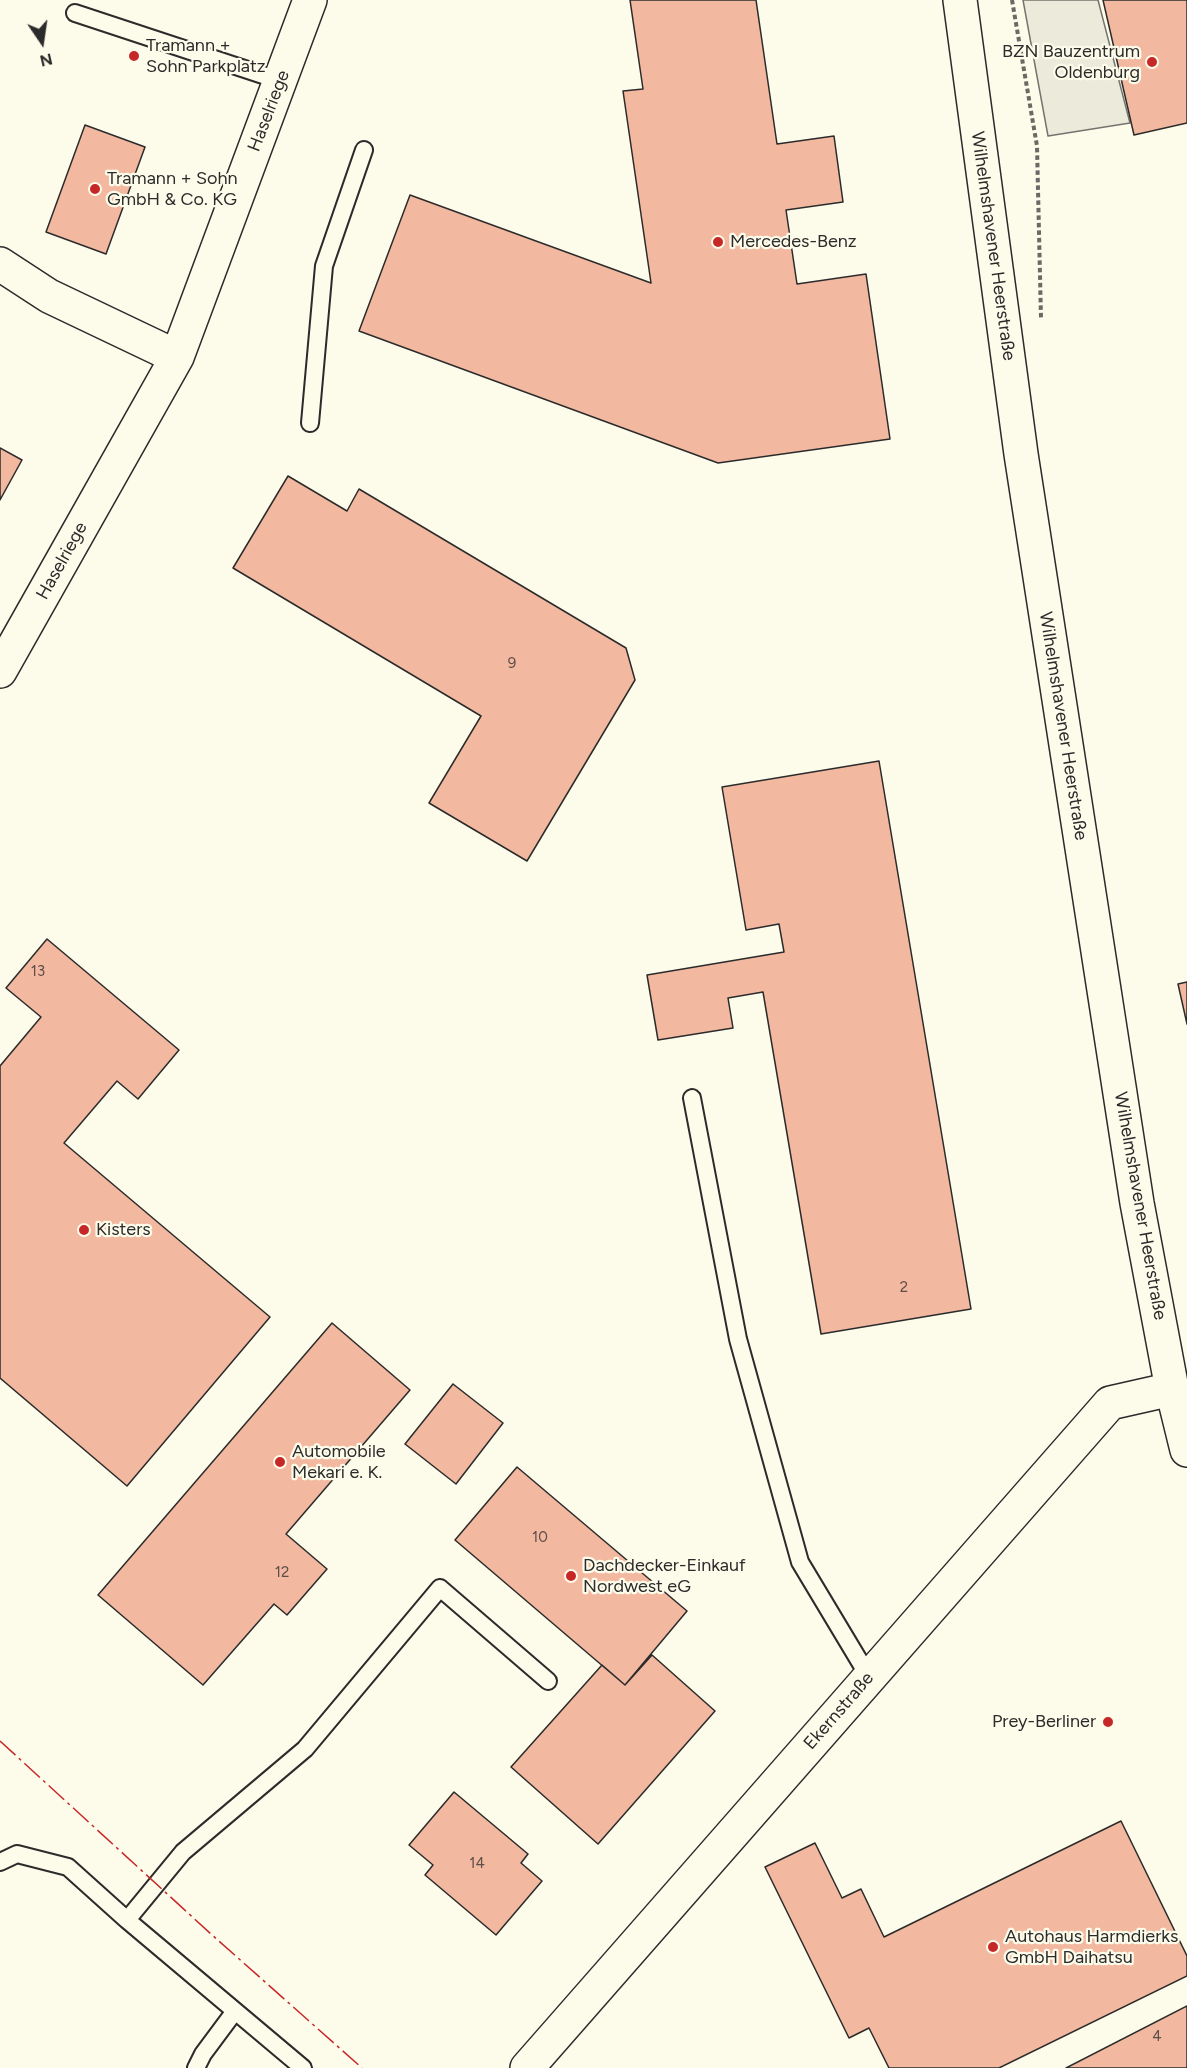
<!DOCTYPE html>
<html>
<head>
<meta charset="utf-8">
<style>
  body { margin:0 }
  #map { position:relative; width:1187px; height:2068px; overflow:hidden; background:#fdfbea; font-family:Figtree,sans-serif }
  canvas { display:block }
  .north { position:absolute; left:12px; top:12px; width:60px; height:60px; -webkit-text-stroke:4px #fdfbea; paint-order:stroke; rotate:167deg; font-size:16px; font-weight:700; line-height:24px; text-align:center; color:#2b2b2b }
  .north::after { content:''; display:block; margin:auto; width:21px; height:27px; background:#2b2b2b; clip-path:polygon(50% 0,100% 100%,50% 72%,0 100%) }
</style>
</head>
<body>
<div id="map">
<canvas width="1187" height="2068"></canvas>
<div class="north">N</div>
</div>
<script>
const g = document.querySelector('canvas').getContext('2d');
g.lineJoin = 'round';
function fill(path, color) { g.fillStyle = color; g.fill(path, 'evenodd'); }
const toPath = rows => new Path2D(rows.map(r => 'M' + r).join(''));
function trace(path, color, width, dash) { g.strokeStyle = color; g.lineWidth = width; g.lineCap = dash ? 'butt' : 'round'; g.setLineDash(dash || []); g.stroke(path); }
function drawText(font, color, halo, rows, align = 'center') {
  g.font = font + ' Figtree,sans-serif'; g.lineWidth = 4.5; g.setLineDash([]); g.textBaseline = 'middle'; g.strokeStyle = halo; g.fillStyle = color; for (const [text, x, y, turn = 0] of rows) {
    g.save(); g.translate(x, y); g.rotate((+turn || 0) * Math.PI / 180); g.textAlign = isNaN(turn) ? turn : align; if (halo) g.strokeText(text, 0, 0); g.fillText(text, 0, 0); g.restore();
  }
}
const parking = toPath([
  [1023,0,1098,0,1130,123,1048,136,1023,0]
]);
fill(parking, '#eceadb');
trace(parking, '#74746e', 1.5);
const building = toPath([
  [630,0,756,0,777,144,834,136,843,202,786,210,797,284,866,274,890,439,718,463,359,331,410,195,651,283,623,91,643,89,630,0],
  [1103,0,1187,0,1187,123,1134,135,1103,0],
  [85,125,145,147,106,254,46,232,85,125],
  [0,448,22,460,0,500,0,448],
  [288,476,347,511,359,489,626,648,635,680,527,861,429,803,481,716,233,568,288,476],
  [879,761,971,1309,821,1334,763,992,728,998,733,1028,658,1040,647,975,784,952,779,924,746,930,722,787,879,761],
  [47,939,179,1050,138,1099,117,1081,64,1143,270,1317,127,1486,0,1378,0,1066,41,1017,6,988,47,939],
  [1187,982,1187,1024,1178,984,1187,982],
  [332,1323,410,1390,286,1534,327,1569,287,1615,274,1604,203,1685,98,1595,332,1323],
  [453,1384,503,1423,456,1484,405,1444,453,1384],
  [517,1467,687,1611,625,1685,455,1540,517,1467],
  [652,1655,715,1711,598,1844,511,1767,602,1665,625,1685,652,1655],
  [454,1792,528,1854,521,1863,542,1881,496,1935,425,1875,433,1865,409,1845,454,1792],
  [1121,1821,1187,1956,1187,1976,999,2068,889,2068,869,2028,849,2038,765,1867,815,1843,842,1898,861,1889,884,1937,1121,1821],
  [1187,2006,1187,2068,1066,2068,1187,2006]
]);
fill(building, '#f2b8a0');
trace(building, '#2b2b2b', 1.5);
const lane = toPath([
  [75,13,281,81],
  [310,423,324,266,364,150],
  [692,1098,738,1339,800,1562,869,1677],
  [0,1862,17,1854,68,1867,127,1920,303,2068],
  [127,1920,183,1852,305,1749,440,1588,548,1681],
  [196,2068,203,2054,235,2011]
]);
const street = toPath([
  [0,264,49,296,177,357,310,0],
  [0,671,177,357],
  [527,2068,1110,1403,1172,1389]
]);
const secondary = toPath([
  [960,0,1021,454,1137,1203,1172,1389,1187,1450]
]);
trace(lane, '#2b2b2b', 20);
trace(street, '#2b2b2b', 36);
trace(secondary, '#2b2b2b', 36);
trace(toPath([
  [1012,0,1037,146,1041,318]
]), '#6a6964', 4, [4.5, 3]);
trace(lane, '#fdfbea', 16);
trace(street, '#fdfbea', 33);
trace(secondary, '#fdfbea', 33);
trace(toPath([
  [0,1741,211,1934,362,2068]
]), '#c62828', 1.5, [21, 4.5, 3, 4.5]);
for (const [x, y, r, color] of [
  [134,56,6,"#c62828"],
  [1152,62,6,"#c62828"],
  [95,189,6,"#c62828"],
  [718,242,6,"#c62828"],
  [84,1230,6,"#c62828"],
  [280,1462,6,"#c62828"],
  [571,1576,6,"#c62828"],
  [1108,1722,6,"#c62828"],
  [993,1947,6,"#c62828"]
]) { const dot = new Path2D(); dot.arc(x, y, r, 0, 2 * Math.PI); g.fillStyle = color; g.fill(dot); trace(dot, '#fdfbea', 2); }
drawText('15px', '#5d4e48', null, [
  ["9",512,664],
  ["13",38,972],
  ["2",904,1288],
  ["10",540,1538],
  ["12",282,1573],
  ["14",477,1864],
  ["4",1157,2037]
]);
drawText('18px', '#2b2b2b', '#fdfbea', [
  ["Tramann +",146,46],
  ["Sohn Parkplatz",146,67],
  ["BZN Bauzentrum",1140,52,"right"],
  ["Oldenburg",1140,73,"right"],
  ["Tramann + Sohn",107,179],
  ["GmbH & Co. KG",107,200],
  ["Mercedes-Benz",730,242],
  ["Kisters",96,1230],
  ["Automobile",292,1452],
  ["Mekari e. K.",292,1473],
  ["Dachdecker-Einkauf",583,1566],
  ["Nordwest eG",583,1587],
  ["Prey-Berliner",1096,1722,"right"],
  ["Autohaus Harmdierks",1005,1937],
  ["GmbH Daihatsu",1005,1958]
], 'left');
drawText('18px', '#2b2b2b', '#fdfbea', [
  ["Haselriege",269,111,-69],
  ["Wilhelmshavener Heerstraße",993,246,82],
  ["Haselriege",62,561,-61],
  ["Wilhelmshavener Heerstraße",1063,726,81],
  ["Wilhelmshavener Heerstraße",1140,1206,80],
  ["Ekernstraße",839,1711,-49]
]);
</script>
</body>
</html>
